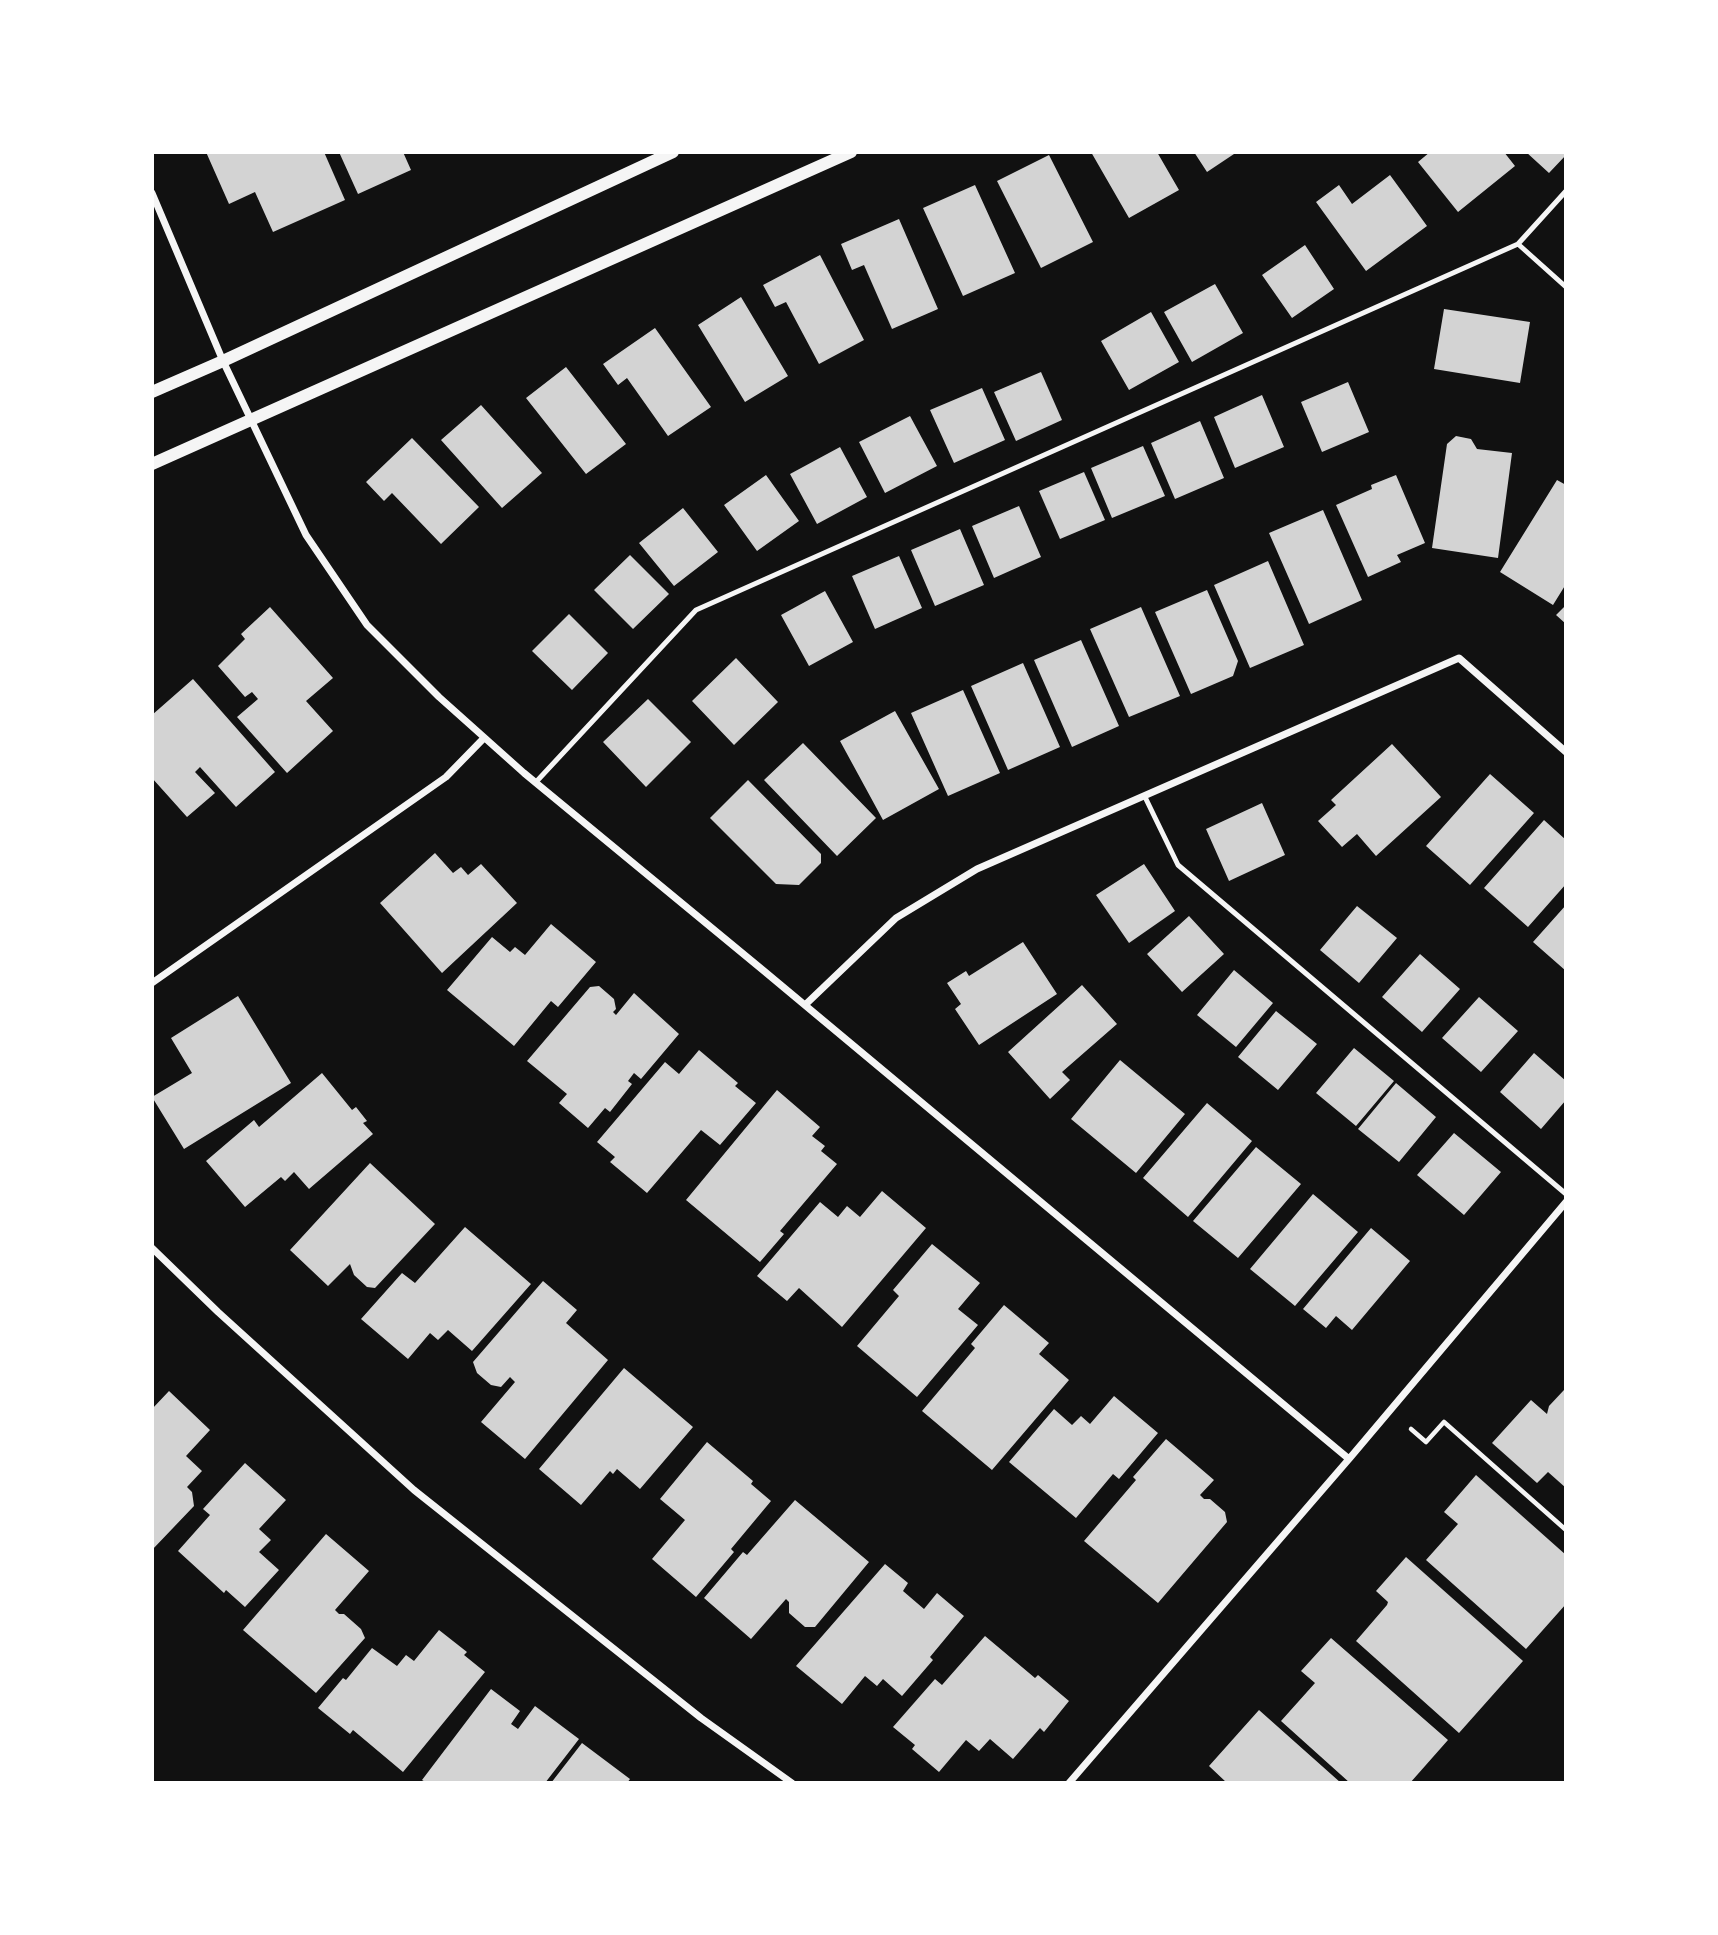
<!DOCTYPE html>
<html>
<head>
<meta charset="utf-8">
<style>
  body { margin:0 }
  #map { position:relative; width:1718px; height:1935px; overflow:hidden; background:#111; font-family:"Space Grotesk",sans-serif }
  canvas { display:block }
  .frame { position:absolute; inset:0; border:154px solid #fff; pointer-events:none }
</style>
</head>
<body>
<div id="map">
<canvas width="1718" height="1935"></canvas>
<div class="frame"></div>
</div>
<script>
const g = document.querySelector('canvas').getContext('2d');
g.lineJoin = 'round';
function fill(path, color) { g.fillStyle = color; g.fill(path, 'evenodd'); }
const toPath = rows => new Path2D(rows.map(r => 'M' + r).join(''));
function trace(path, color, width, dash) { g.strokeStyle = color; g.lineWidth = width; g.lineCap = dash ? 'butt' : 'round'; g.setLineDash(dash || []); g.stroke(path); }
fill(toPath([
  [206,152,324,152,345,200,273,232,255,192,229,204],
  [339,152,403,152,411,170,358,194],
  [1091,152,1157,152,1179,190,1129,218],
  [1194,152,1237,152,1207,172],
  [1430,152,1504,152,1515,166,1458,212,1418,162],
  [1526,152,1566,152,1566,155,1549,173],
  [1049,155,1093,242,1041,268,997,181],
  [1390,175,1427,226,1366,271,1316,202,1339,185,1352,204],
  [975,185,1015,273,963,296,923,208],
  [899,219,938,309,892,329,864,265,852,270,841,244],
  [1305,245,1334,289,1292,318,1262,275],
  [820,255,864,340,819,364,786,302,775,307,763,285],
  [1215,284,1243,333,1192,362,1164,312],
  [741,297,788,376,745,402,698,325],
  [1444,309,1530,322,1520,383,1434,369],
  [1151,312,1179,362,1129,390,1101,341],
  [655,328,711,407,668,436,627,378,618,385,603,364],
  [566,367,626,444,586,474,526,398],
  [1041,372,1062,420,1016,441,994,392],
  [1348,382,1369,432,1322,452,1301,402],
  [982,388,1005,440,954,463,930,410],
  [1262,395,1284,447,1235,468,1214,417],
  [481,405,542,473,502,508,441,440],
  [910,416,937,466,885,493,859,442],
  [1200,421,1224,478,1175,499,1151,443],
  [1456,436,1471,439,1477,449,1512,453,1498,558,1432,548,1447,444],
  [412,438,479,507,441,544,392,493,384,501,366,482],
  [1143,446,1165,496,1112,518,1091,468],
  [840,447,867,497,817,524,790,474],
  [1084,472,1105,520,1060,539,1039,491],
  [766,475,799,521,757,551,724,505],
  [1396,475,1425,543,1397,555,1401,562,1368,577,1336,505,1372,489,1371,485],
  [1557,480,1566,485,1566,584,1553,605,1500,572],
  [1019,506,1041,557,994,578,972,526],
  [683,508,718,552,674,586,639,543],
  [1323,510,1362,600,1309,624,1269,533],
  [960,529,984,585,935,606,911,550],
  [630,555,669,594,633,629,594,590],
  [899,556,922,608,875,629,852,576],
  [1268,561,1304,645,1250,668,1214,585],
  [1207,590,1238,661,1233,676,1191,694,1155,612],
  [825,591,853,642,809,666,781,615],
  [1566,605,1566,624,1556,615],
  [270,607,333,678,306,701,333,731,287,773,237,717,258,699,252,692,245,697,218,666,245,639,241,634],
  [1141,607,1180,696,1129,717,1090,629],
  [569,614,608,653,572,690,532,651],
  [1081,640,1119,726,1072,747,1034,660],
  [736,658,778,702,734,745,692,701],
  [1023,663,1060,747,1008,770,971,686],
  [193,679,275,772,236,807,200,767,195,772,215,793,187,817,152,778,152,715],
  [963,690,1000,773,948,796,911,713],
  [648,699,691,742,646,787,603,742],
  [895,711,939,789,883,820,840,741],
  [803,743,876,818,837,856,764,780],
  [1392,744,1441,797,1376,856,1357,834,1342,847,1318,821,1336,805,1331,800],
  [1490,774,1534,813,1470,885,1426,846],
  [748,780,821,854,821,863,799,885,776,884,710,818],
  [1262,803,1285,855,1229,881,1206,829],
  [1544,820,1566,840,1566,884,1528,927,1484,888],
  [435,853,453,873,461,867,468,875,481,864,517,903,442,973,380,903],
  [1144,864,1175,911,1129,943,1096,895],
  [1566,905,1566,971,1533,942],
  [1357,906,1397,938,1359,983,1320,950],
  [1189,916,1224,954,1182,992,1147,954],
  [551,924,596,962,558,1007,551,1001,514,1046,447,990,492,937,510,952,515,947,525,955],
  [1023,942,1057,994,979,1045,955,1009,961,1004,947,983,966,971,969,976],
  [1420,954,1460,989,1422,1032,1382,997],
  [1234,970,1273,1003,1236,1047,1197,1015],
  [1082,985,1117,1024,1062,1072,1070,1080,1050,1099,1008,1052],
  [599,986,614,999,616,1009,613,1012,616,1015,634,993,679,1034,641,1079,634,1073,628,1081,632,1084,610,1112,605,1108,588,1128,559,1103,567,1094,527,1061,590,987],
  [238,996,291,1083,184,1149,152,1097,192,1073,171,1038],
  [1479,997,1518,1031,1481,1072,1442,1038],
  [1276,1011,1317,1044,1278,1090,1238,1057],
  [1354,1048,1394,1081,1356,1126,1316,1093],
  [699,1050,738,1083,735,1086,756,1103,720,1145,701,1130,647,1193,610,1162,615,1157,597,1142,665,1062,679,1074],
  [1534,1053,1566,1081,1566,1100,1541,1129,1500,1092],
  [1120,1060,1185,1114,1136,1173,1071,1119],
  [322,1073,352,1110,356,1107,367,1121,363,1123,373,1134,309,1189,294,1172,285,1181,281,1177,245,1207,206,1161,254,1120,259,1127],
  [1396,1083,1436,1117,1399,1162,1358,1129],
  [777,1090,820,1127,812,1136,825,1146,821,1151,837,1164,780,1231,784,1234,760,1262,686,1200],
  [1207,1103,1252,1141,1188,1217,1143,1178],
  [1454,1133,1501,1172,1464,1215,1417,1175],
  [1256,1147,1301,1184,1238,1258,1193,1221],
  [370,1163,435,1224,375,1288,367,1287,354,1275,350,1264,328,1286,290,1250],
  [882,1191,926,1228,842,1327,799,1288,787,1301,757,1276,820,1202,838,1217,847,1206,860,1217],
  [1313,1194,1358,1232,1295,1306,1250,1269],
  [465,1227,531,1284,472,1351,448,1330,438,1340,430,1333,408,1359,361,1319,402,1273,415,1283],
  [1371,1228,1410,1261,1352,1330,1336,1316,1326,1328,1303,1309],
  [932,1244,980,1283,958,1309,978,1325,917,1397,857,1346,899,1296,893,1290],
  [543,1281,577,1310,566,1323,608,1360,525,1459,481,1422,515,1382,510,1377,501,1387,491,1385,477,1373,473,1362],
  [1004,1305,1049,1343,1039,1354,1069,1380,992,1470,922,1411,975,1348,971,1344],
  [624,1368,693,1427,640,1489,617,1469,613,1474,610,1471,581,1505,539,1469],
  [1564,1390,1566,1390,1566,1488,1548,1472,1537,1483,1492,1443,1531,1400,1547,1414,1549,1406],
  [169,1391,210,1430,186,1456,202,1471,187,1487,192,1492,194,1506,152,1550,152,1409],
  [1114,1396,1158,1433,1119,1479,1113,1474,1076,1518,1009,1462,1054,1409,1072,1425,1081,1416,1090,1424],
  [1166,1439,1214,1480,1200,1495,1204,1499,1210,1499,1225,1512,1227,1522,1158,1603,1084,1541,1136,1480,1133,1477],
  [707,1442,753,1481,751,1484,771,1501,731,1549,734,1552,696,1597,652,1559,685,1520,660,1499],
  [245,1463,286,1500,259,1529,271,1540,259,1552,279,1570,245,1607,226,1590,224,1593,178,1551,210,1515,203,1509],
  [1476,1475,1566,1555,1566,1604,1526,1649,1426,1560,1458,1524,1444,1512],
  [795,1500,869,1562,815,1627,805,1627,789,1613,789,1602,786,1599,751,1639,704,1598,743,1552,747,1555],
  [326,1534,369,1571,335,1610,339,1614,344,1614,361,1629,365,1638,316,1693,243,1630],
  [1406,1557,1523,1661,1459,1733,1356,1641,1387,1605,1388,1602,1376,1591],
  [885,1564,908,1583,903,1591,924,1609,937,1593,964,1616,930,1657,933,1660,902,1696,883,1679,877,1686,865,1676,842,1704,796,1666],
  [439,1630,467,1652,464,1655,485,1672,403,1772,353,1730,350,1734,318,1708,343,1678,346,1680,372,1648,397,1666,406,1655,414,1661],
  [985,1636,1035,1678,1038,1675,1069,1701,1044,1732,1040,1728,1013,1759,990,1739,979,1751,966,1740,939,1772,912,1749,915,1745,893,1727,935,1679,942,1685],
  [1331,1638,1448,1740,1410,1783,1350,1783,1281,1721,1315,1683,1301,1671],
  [491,1689,520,1711,511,1724,518,1729,535,1706,579,1739,545,1783,427,1783,422,1780],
  [1259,1710,1341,1783,1227,1783,1209,1766],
  [582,1743,630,1779,627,1783,551,1783]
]), '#d3d3d3');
trace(toPath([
  [1411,1429,1426,1442,1444,1422,1566,1530]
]), '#f5f5f5', 4.5);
trace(toPath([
  [1518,244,1566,287],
  [536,782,696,610,1518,244,1566,191],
  [1145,797,1178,865,1566,1194]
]), '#f5f5f5', 5);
trace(toPath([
  [152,193,223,361,306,535,367,625,439,697,524,773,764,971,1349,1459,1566,1202],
  [152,983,446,777,484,738],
  [805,1005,896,918,977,869,1459,658,1566,752],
  [152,1248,218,1312,414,1490,701,1718,792,1783],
  [1069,1783,1349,1459]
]), '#f5f5f5', 7);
trace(toPath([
  [152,392,223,361,673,152],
  [152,464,851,152]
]), '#f5f5f5', 12);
</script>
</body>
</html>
